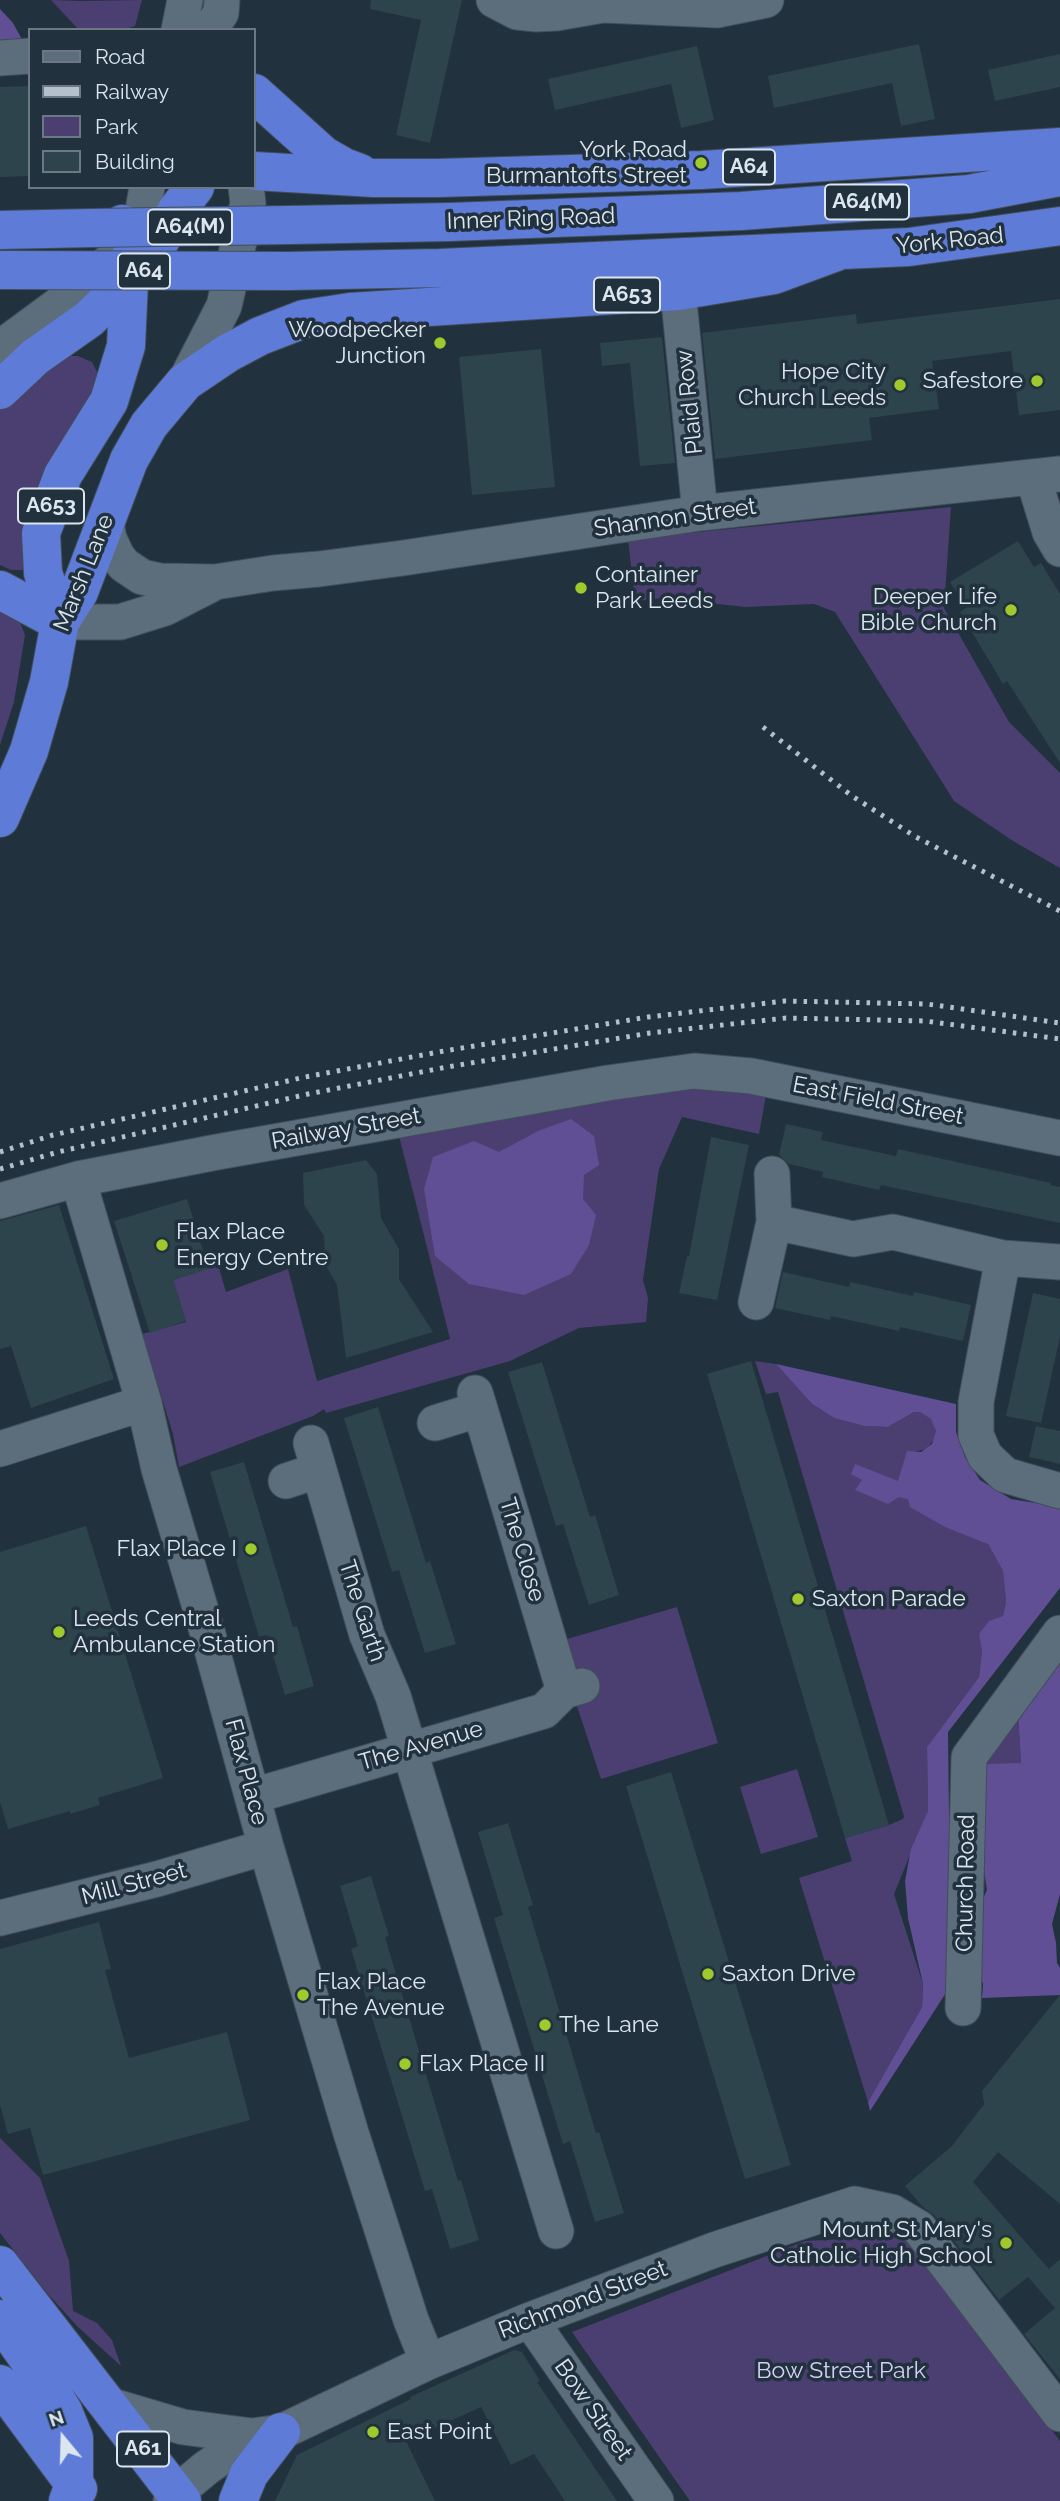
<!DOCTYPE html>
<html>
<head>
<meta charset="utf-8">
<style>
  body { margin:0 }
  #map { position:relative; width:1060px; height:2501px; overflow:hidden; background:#21313e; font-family:Raleway,sans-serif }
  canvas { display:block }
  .legend { position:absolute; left:28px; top:28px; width:228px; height:161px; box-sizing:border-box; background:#21313e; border:2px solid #6c7985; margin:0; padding:9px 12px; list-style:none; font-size:21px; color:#dce6ef }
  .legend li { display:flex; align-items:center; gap:14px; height:35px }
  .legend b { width:35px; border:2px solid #6c7985 }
  .north { position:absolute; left:28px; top:2403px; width:70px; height:70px; -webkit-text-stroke:5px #21313e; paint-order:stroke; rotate:341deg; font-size:19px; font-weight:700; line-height:28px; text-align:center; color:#dce6ef }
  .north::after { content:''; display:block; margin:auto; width:24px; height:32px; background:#dce6ef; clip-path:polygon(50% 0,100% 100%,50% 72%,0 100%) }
</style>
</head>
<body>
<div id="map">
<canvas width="1060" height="2501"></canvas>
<ul class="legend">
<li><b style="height:9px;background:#5c6d7c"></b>Road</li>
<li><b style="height:9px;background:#b5c0ca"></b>Railway</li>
<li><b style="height:19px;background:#4b3f71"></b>Park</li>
<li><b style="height:19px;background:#2d444c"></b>Building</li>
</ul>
<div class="north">N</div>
</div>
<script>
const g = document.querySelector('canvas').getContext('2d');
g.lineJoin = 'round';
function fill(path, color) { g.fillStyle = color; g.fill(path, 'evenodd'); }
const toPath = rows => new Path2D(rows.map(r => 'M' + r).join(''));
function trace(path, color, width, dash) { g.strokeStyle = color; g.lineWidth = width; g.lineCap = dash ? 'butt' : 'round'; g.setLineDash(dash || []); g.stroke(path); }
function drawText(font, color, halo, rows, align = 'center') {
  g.font = font + ' Raleway,sans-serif'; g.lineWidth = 7; g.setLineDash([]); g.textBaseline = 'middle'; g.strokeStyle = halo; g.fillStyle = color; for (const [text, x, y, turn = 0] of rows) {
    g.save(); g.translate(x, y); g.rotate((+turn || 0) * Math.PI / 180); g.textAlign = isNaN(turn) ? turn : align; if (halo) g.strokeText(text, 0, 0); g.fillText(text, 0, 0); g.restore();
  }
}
fill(toPath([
  [51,0,83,1,142,0,135,26,122,30,79,30],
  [60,356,78,356,92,362,99,376,27,570,11,570,0,565,0,407],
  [951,507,944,608,1009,722,1060,773,1060,868,1013,841,954,801,835,612,814,604,745,607,664,598,635,601,628,539],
  [0,601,20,622,25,635,14,702,0,745],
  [769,1079,759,1134,682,1117,659,1169,643,1280,648,1298,646,1322,579,1328,510,1361,326,1413,324,1409,313,1416,179,1467,173,1434,142,1334,186,1322,173,1280,218,1265,226,1292,288,1269,317,1381,450,1339,395,1120],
  [755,1361,776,1364,812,1404,834,1418,864,1426,888,1427,914,1412,920,1412,932,1419,936,1431,935,1438,927,1449,914,1452,988,1544,1003,1571,1006,1602,1003,1616,982,1650,979,1677,927,1747,928,1811,894,1894,923,1984,922,2007,868,2102,799,1878,852,1861,845,1838,889,1825,903,1819,904,1816,778,1392,766,1394],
  [677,1607,718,1743,601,1779,575,1700,550,1644],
  [1018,1714,1021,1763,979,1780,985,1755],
  [797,1769,818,1837,761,1854,740,1787],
  [0,2138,40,2178,69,2261,73,2311,97,2323,112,2340,121,2366,78,2327,47,2293,0,2233],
  [903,2236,1060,2441,1060,2501,690,2501,572,2332,805,2241]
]), '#4b3f71');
fill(toPath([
  [0,9,13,23,24,43,0,41],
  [571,1119,594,1136,599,1165,584,1175,583,1199,596,1215,589,1245,571,1274,524,1295,469,1284,435,1256,424,1189,433,1157,474,1141,499,1152,538,1131],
  [776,1364,956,1404,956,1432,965,1457,980,1480,1011,1499,1060,1507,1060,1588,948,1732,951,1985,870,2111,868,2102,922,2007,923,1984,908,1918,905,1881,911,1849,928,1811,927,1747,979,1677,982,1650,979,1634,989,1621,1003,1616,1006,1602,1003,1571,988,1544,945,1527,910,1507,908,1499,899,1497,888,1504,855,1490,862,1480,851,1474,855,1464,898,1481,907,1451,921,1452,932,1444,936,1431,931,1419,920,1412,914,1412,888,1427,864,1426,834,1418,812,1404],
  [1060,1649,1060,1894,1052,1924,1056,1943,1057,1963,1060,1968,1060,1995,982,1998,983,1984,975,1962,976,1914,987,1890,977,1824,979,1780,988,1764,1021,1763,1018,1714]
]), '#604f95');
fill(toPath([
  [371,0,462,0,430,143,396,135,421,20,370,9],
  [919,44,935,119,901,126,892,83,774,108,768,76],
  [697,46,714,120,681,128,671,84,555,110,548,79],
  [1060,54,1060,87,995,101,988,70],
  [30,86,30,176,0,177,0,87],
  [1060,299,1060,410,1019,415,1011,351,932,361,939,409,869,418,872,440,715,459,702,333,856,314,857,324],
  [662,337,675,463,640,466,630,363,602,366,600,343],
  [541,349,555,487,472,495,459,357],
  [1018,541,1034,567,1041,563,1060,594,1060,763,1007,681,1003,684,960,612,966,608,950,582],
  [786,1124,823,1132,821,1140,896,1156,898,1149,1051,1183,1050,1185,1060,1187,1060,1223,881,1185,879,1190,822,1177,823,1172,789,1164,779,1155],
  [711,1137,749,1145,717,1300,679,1293,687,1256,689,1256],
  [366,1160,377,1174,381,1218,399,1249,399,1279,433,1332,346,1358,337,1285,325,1264,324,1236,304,1205,303,1173],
  [187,1199,209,1269,173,1280,186,1321,150,1333,114,1221],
  [59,1205,114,1379,31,1408,11,1346,0,1349,0,1221],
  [783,1272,849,1287,850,1282,913,1296,914,1292,971,1305,963,1341,900,1327,899,1331,831,1316,830,1320,775,1308],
  [1033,1293,1060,1299,1060,1337,1041,1423,1006,1416],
  [751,1361,889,1825,845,1838,707,1374],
  [542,1362,590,1517,595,1515,619,1595,589,1605,563,1524,556,1526,508,1372],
  [378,1407,426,1563,430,1561,456,1644,425,1653,399,1570,392,1572,344,1418],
  [1036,1426,1060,1431,1060,1464,1029,1457],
  [244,1462,293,1627,297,1626,314,1686,285,1695,267,1635,259,1637,210,1472],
  [86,1526,163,1778,98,1798,100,1805,70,1814,70,1811,8,1829,0,1802,0,1552],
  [671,1772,791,2165,745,2179,626,1786],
  [508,1823,533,1905,528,1907,596,2133,599,2132,624,2213,595,2222,570,2141,563,2144,494,1918,503,1915,478,1832],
  [371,1876,389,1936,385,1937,458,2181,461,2180,479,2240,450,2249,432,2189,425,2191,351,1949,358,1946,340,1886],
  [99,1922,111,1969,105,1970,129,2058,227,2032,250,2120,43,2175,30,2128,8,2134,0,2105,0,1949],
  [1060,1995,1060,2204,998,2152,973,2182,1049,2269,1060,2259,1060,2379,1024,2334,1055,2308,1028,2277,999,2300,935,2216,922,2206,905,2186,952,2146,984,2104,982,2091],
  [514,2350,522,2352,540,2381,537,2382,617,2501,565,2501,534,2454,511,2465,481,2407,406,2441,435,2501,275,2501,297,2455,411,2399,410,2397]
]), '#2d444c');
const minor = toPath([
  [494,0,517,12,536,14,557,13,603,5,717,10,766,0],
  [179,30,185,0],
  [209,30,221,13,222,0],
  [0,58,30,56],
  [678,291,700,513],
  [0,348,57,306,117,255,141,222,147,187],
  [185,382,224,306,248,203,246,187],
  [1033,477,1050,532,1060,549],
  [106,523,109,539,117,556,124,565,142,577,161,581,215,582,273,573,319,569,403,558,700,513,1060,474],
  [60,622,120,622,165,608,210,585],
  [772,1174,774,1222],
  [78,1179,144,1403,159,1469,205,1624,266,1847,351,2133,411,2320,428,2362],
  [0,1201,78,1179,217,1152,608,1083,694,1071,751,1076,1060,1138],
  [1003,1258,1060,1262],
  [756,1302,774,1222,853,1239,893,1232,1003,1258,976,1402,976,1435,985,1456,1005,1475,1060,1491],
  [480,1409,564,1691],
  [435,1423,480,1409,475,1393],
  [0,1449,144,1403],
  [319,1470,367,1635,393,1696,556,2231],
  [286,1481,319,1470,311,1443],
  [253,1796,544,1711,564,1691,582,1686],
  [0,1918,157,1879,266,1847],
  [963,2008,969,1757,1060,1633],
  [530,2320,656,2501],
  [109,2405,183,2427,252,2436,281,2432,428,2362,530,2320,714,2250,855,2204,892,2212,919,2228,1060,2414],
  [171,2501,176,2493,206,2468,252,2436]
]);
const highway = toPath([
  [254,93,323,155,344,167,360,173],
  [254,171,374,178,438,178,702,170,1060,147],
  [289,225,450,222,741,211,969,194,1060,177],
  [0,230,91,228],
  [288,271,440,268,909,247,1060,226],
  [0,390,35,357,89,319,150,259,177,210,195,187],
  [0,590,60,622],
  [60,622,43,573,41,533,63,475,109,401,126,346,130,260,137,234,135,229,122,224],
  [0,818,29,751,49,682,60,622,79,592,129,460,149,425,185,382,228,353,260,336,304,319,350,312,678,291,774,275,839,251],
  [0,2265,182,2501],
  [0,2319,44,2381,63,2411,74,2438,74,2485,68,2501],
  [0,2384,78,2489],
  [238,2501,249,2474,281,2432]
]);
trace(minor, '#414e5a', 37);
trace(highway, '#414e5a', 40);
trace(minor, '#5c6d7c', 35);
trace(highway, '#5e7bd7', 38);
trace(toPath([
  [763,727,852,796,916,837,1060,911],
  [0,1152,53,1135,305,1077,444,1051,648,1017,785,1001,927,1004,1060,1023],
  [0,1169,58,1152,308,1094,447,1067,650,1033,786,1018,925,1021,1060,1039]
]), '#b5c0ca', 5, [3.5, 7]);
const highwayBridge = toPath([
  [91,228,289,225],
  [0,270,288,271]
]);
trace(highwayBridge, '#414e5a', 40, []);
trace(highwayBridge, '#5e7bd7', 38);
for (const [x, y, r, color] of [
  [701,163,7,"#a0c92b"],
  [440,343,7,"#a0c92b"],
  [1037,381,7,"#a0c92b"],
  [900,385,7,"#a0c92b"],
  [581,588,7,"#a0c92b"],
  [1011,610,7,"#a0c92b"],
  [162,1245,7,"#a0c92b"],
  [251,1549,7,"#a0c92b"],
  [798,1599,7,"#a0c92b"],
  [59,1632,7,"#a0c92b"],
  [708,1974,7,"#a0c92b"],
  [303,1995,7,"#a0c92b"],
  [545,2025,7,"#a0c92b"],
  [405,2064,7,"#a0c92b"],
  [1006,2243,7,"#a0c92b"],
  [373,2432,7,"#a0c92b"]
]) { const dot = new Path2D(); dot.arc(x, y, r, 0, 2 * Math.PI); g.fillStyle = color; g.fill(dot); trace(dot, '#21313e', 2.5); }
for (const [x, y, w] of [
  [749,167,52],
  [867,202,84],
  [190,227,84],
  [144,271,52],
  [627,295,66],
  [51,506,66],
  [143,2449,52]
]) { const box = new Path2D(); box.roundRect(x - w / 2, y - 17.5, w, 35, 5); g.fillStyle = '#21313e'; g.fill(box); trace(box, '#dce6ef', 2); }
drawText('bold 21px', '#dce6ef', null, [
  ["A64",749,167],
  ["A64(M)",867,202],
  ["A64(M)",190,227],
  ["A64",144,271],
  ["A653",627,295],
  ["A653",51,506],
  ["A61",143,2449]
]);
drawText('23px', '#dce6ef', '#21313e', [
  ["York Road",687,150,"right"],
  ["Burmantofts Street",687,176,"right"],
  ["Woodpecker",426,330,"right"],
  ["Junction",426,356,"right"],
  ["Hope City",886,372,"right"],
  ["Church Leeds",886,398,"right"],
  ["Safestore",1023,381,"right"],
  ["Container",595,575],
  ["Park Leeds",595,601],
  ["Deeper Life",997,597,"right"],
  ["Bible Church",997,623,"right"],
  ["Flax Place",176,1232],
  ["Energy Centre",176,1258],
  ["Flax Place I",237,1549,"right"],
  ["Saxton Parade",812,1599],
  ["Leeds Central",73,1619],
  ["Ambulance Station",73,1645],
  ["Saxton Drive",722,1974],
  ["Flax Place",317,1982],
  ["The Avenue",317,2008],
  ["The Lane",559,2025],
  ["Flax Place II",419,2064],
  ["Mount St Mary's",992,2230,"right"],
  ["Catholic High School",992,2256,"right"],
  ["East Point",387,2432]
], 'left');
drawText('23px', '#dce6ef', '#21313e', [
  ["Inner Ring Road",531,219,-2],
  ["York Road",950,241,-6],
  ["Plaid Row",690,402,-96],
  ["Shannon Street",675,518,-8],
  ["Marsh Lane",84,573,-68],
  ["East Field Street",878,1101,11],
  ["Railway Street",346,1129,-10],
  ["The Close",522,1550,73],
  ["The Garth",362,1611,72],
  ["The Avenue",421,1746,-16],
  ["Flax Place",246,1772,75],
  ["Church Road",966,1883,-89],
  ["Mill Street",134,1884,-15],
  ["Richmond Street",583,2300,-21],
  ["Bow Street",593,2410,55]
]);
drawText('23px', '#d5cef6', '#21313e', [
  ["Bow Street Park",841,2371]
]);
</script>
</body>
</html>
